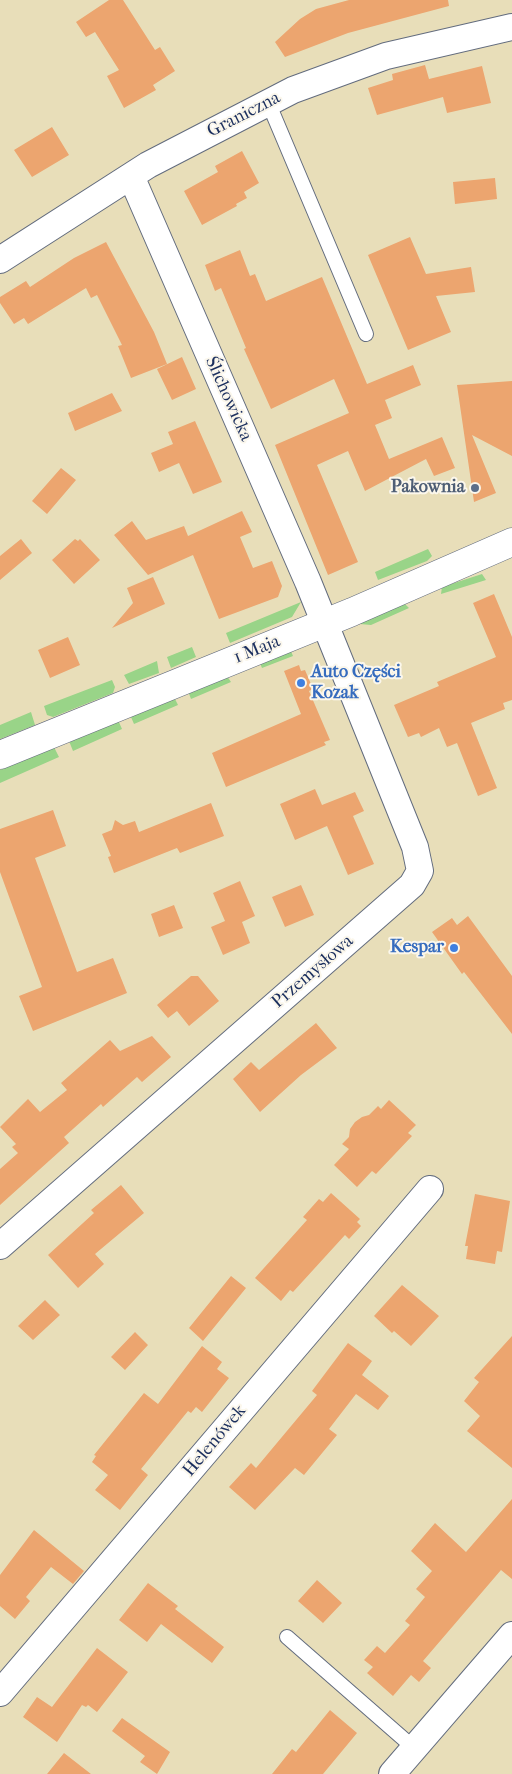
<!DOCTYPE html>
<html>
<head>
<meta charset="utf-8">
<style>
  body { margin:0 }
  canvas { display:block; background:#e8deb9 }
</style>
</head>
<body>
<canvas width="512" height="1774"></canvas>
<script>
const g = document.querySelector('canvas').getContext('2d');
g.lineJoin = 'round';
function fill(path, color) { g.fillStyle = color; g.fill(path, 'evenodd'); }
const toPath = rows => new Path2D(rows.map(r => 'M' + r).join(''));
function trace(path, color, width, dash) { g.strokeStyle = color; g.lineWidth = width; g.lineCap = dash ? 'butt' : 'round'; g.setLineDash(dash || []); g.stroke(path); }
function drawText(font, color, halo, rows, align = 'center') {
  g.font = font + ' "IM FELL French Canon",serif'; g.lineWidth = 4; g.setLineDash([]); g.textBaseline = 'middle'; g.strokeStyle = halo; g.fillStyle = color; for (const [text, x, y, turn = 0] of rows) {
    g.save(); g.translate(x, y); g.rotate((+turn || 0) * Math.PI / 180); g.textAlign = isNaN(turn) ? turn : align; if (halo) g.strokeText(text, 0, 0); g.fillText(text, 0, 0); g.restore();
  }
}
fill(toPath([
  [428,549,432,556,427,561,378,580,375,572],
  [482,574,486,580,441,594,442,587],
  [402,601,409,608,371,625,360,624,359,619],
  [301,602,292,617,230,643,226,633],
  [192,647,196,657,171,668,167,657],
  [290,649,293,656,262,668,259,661],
  [157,661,159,673,129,684,124,675],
  [227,676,231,682,191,699,188,691],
  [112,680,115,687,113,693,53,717,47,715,44,706],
  [174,697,178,705,134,724,131,717],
  [31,712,35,725,0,739,0,725],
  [118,720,122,729,73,751,69,741],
  [54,747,59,757,0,783,0,770]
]), '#99d488');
fill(toPath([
  [109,0,123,0,155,50,160,47,175,71,153,85,156,90,124,108,107,76,119,70,95,32,86,37,76,22],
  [349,0,448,0,449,6,348,33,285,57,275,42,300,19,316,9],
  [425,65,429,79,482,66,491,103,447,113,443,97,377,115,368,88,393,80,392,74],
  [52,127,69,155,32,177,14,150],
  [242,151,259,183,244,192,247,198,236,204,237,206,202,225,184,191,218,172,215,166],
  [495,178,497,199,455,204,453,182],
  [410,237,426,274,471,267,475,292,436,296,451,332,408,350,368,255],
  [106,242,154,332,167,364,131,378,118,346,122,345,97,295,91,298,86,288,28,324,24,318,14,324,0,303,0,297,26,281,30,287,74,258],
  [240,250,250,276,255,274,266,301,322,277,367,384,413,365,421,385,385,400,392,418,375,425,389,459,442,437,455,468,434,476,426,459,365,491,348,451,317,465,358,562,328,575,275,445,349,413,334,379,271,409,244,349,246,348,221,288,215,291,205,265],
  [182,357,196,389,172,400,157,369],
  [512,381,512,456,472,435,496,493,474,502,457,385],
  [112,393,122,411,75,431,68,413],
  [195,421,222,482,193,494,179,463,159,472,151,453,173,444,168,432],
  [61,468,76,480,47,514,32,501],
  [242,511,252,532,240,537,253,568,272,561,282,586,278,597,219,619,193,555,148,575,114,535,132,521,146,540,184,526,188,536],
  [21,539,32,553,0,580,0,556],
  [75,539,78,541,80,539,100,560,74,584,52,560],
  [153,577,165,604,112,628,133,603,127,588],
  [494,594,512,637,512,700,503,703,505,709,471,723,497,788,478,796,457,743,447,747,439,728,421,737,419,733,408,737,394,705,439,686,437,682,496,657,473,603],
  [68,637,80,665,50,678,38,650],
  [299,665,301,671,305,670,313,689,309,691,330,740,324,742,326,745,226,787,212,753,301,714,284,671],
  [315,789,322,805,355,792,364,811,353,816,374,864,348,875,327,826,295,840,280,804],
  [211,803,224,836,180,853,177,848,114,873,108,857,111,856,102,834,112,830,115,820,123,825,135,821,139,832],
  [53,810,66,846,35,858,77,972,113,958,127,993,33,1031,19,996,42,987,0,872,0,829],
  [240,881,255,916,242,922,250,943,223,955,211,927,225,921,213,893],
  [301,885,314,915,285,927,272,897],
  [174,905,183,928,159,937,151,914],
  [468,916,512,976,512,1034,464,972,462,974,432,932,452,918,457,925],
  [191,976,198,976,219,1001,189,1026,177,1011,168,1018,157,1005],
  [316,1023,337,1048,301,1075,260,1112,233,1079,251,1062,259,1070],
  [152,1036,171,1057,142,1082,137,1077,103,1107,101,1104,64,1137,69,1143,0,1205,0,1169,18,1153,12,1147,16,1144,0,1127,28,1099,40,1112,67,1090,61,1083,110,1040,120,1051],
  [389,1100,416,1125,408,1133,412,1136,376,1174,372,1171,357,1187,334,1165,349,1149,342,1144,349,1137,350,1129,355,1122,362,1117,369,1115,378,1106,381,1109],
  [121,1185,144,1213,95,1254,104,1264,78,1288,48,1255,94,1213,91,1210],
  [331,1193,360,1219,357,1222,361,1226,349,1239,345,1235,293,1292,290,1290,281,1301,255,1278,307,1220,303,1217,319,1199,323,1202],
  [475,1194,510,1201,502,1252,497,1251,495,1264,466,1259,468,1246,465,1246],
  [231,1276,246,1288,203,1341,189,1328],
  [402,1285,439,1316,411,1346,394,1331,392,1333,374,1316],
  [45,1300,60,1315,33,1340,18,1326],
  [135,1332,148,1345,125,1370,111,1357],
  [512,1336,512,1468,467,1431,480,1416,464,1401,479,1382,474,1378],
  [348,1343,372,1361,362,1375,389,1396,378,1410,356,1394,329,1429,337,1435,304,1475,295,1468,255,1510,229,1487,251,1463,256,1468,317,1395,312,1391],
  [202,1346,222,1362,217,1369,229,1378,202,1412,196,1407,191,1413,188,1411,141,1469,148,1475,120,1510,95,1490,108,1475,92,1462,96,1456,94,1455,144,1393,158,1404],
  [512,1499,512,1579,501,1570,423,1661,431,1668,419,1682,411,1675,393,1696,367,1673,373,1667,364,1660,377,1646,385,1653,410,1625,405,1621,425,1597,416,1589,432,1571,411,1551,435,1523,466,1552],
  [34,1530,84,1571,73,1584,51,1567,26,1597,30,1601,15,1619,0,1606,0,1575],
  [317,1580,342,1603,323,1623,298,1601],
  [148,1583,178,1606,175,1609,224,1647,212,1663,161,1624,147,1642,119,1620],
  [97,1648,128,1672,97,1712,88,1705,86,1707,82,1705,57,1742,23,1717,37,1697,52,1707],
  [330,1710,357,1733,323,1774,272,1774,292,1749,296,1752],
  [122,1718,170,1752,157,1774,140,1762,145,1756,112,1731],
  [64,1753,91,1774,47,1774]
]), '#eca56f');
const lane = toPath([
  [268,102,366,334],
  [287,1637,414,1748]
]);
const street = toPath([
  [0,260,148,165,293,90,386,56,512,27],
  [0,1246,412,885,420,871,415,847,308,582,131,176],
  [0,1693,430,1189],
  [392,1774,512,1635]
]);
const secondary = toPath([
  [0,755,352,612,512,542]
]);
trace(lane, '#636c7e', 16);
trace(street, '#636c7e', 28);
trace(secondary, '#636c7e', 29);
trace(lane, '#fff', 14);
trace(street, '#fff', 26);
trace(secondary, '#fff', 28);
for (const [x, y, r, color] of [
  [475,488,5,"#5c6f8a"],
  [301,683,5,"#3f7fe0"],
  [454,948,5,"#3f7fe0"]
]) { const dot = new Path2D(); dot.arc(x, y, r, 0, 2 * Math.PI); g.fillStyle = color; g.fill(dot); trace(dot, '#fbf7ec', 2); }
drawText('18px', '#1b2f5e', '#fbf7ec', [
  ["Graniczna",244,115,-27],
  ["Ślichowicka",228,399,66],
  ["1 Maja",257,650,-22],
  ["Przemysłowa",313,972,-41],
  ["Helenówek",215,1441,-50]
]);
drawText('bold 18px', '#4e5e75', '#fbf7ec', [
  ["Pakownia",465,488]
], 'right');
drawText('bold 18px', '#366cbe', '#fbf7ec', [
  ["Auto Części",311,673],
  ["Kozak",311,694],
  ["Kespar",444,948,"right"]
], 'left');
</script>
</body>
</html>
